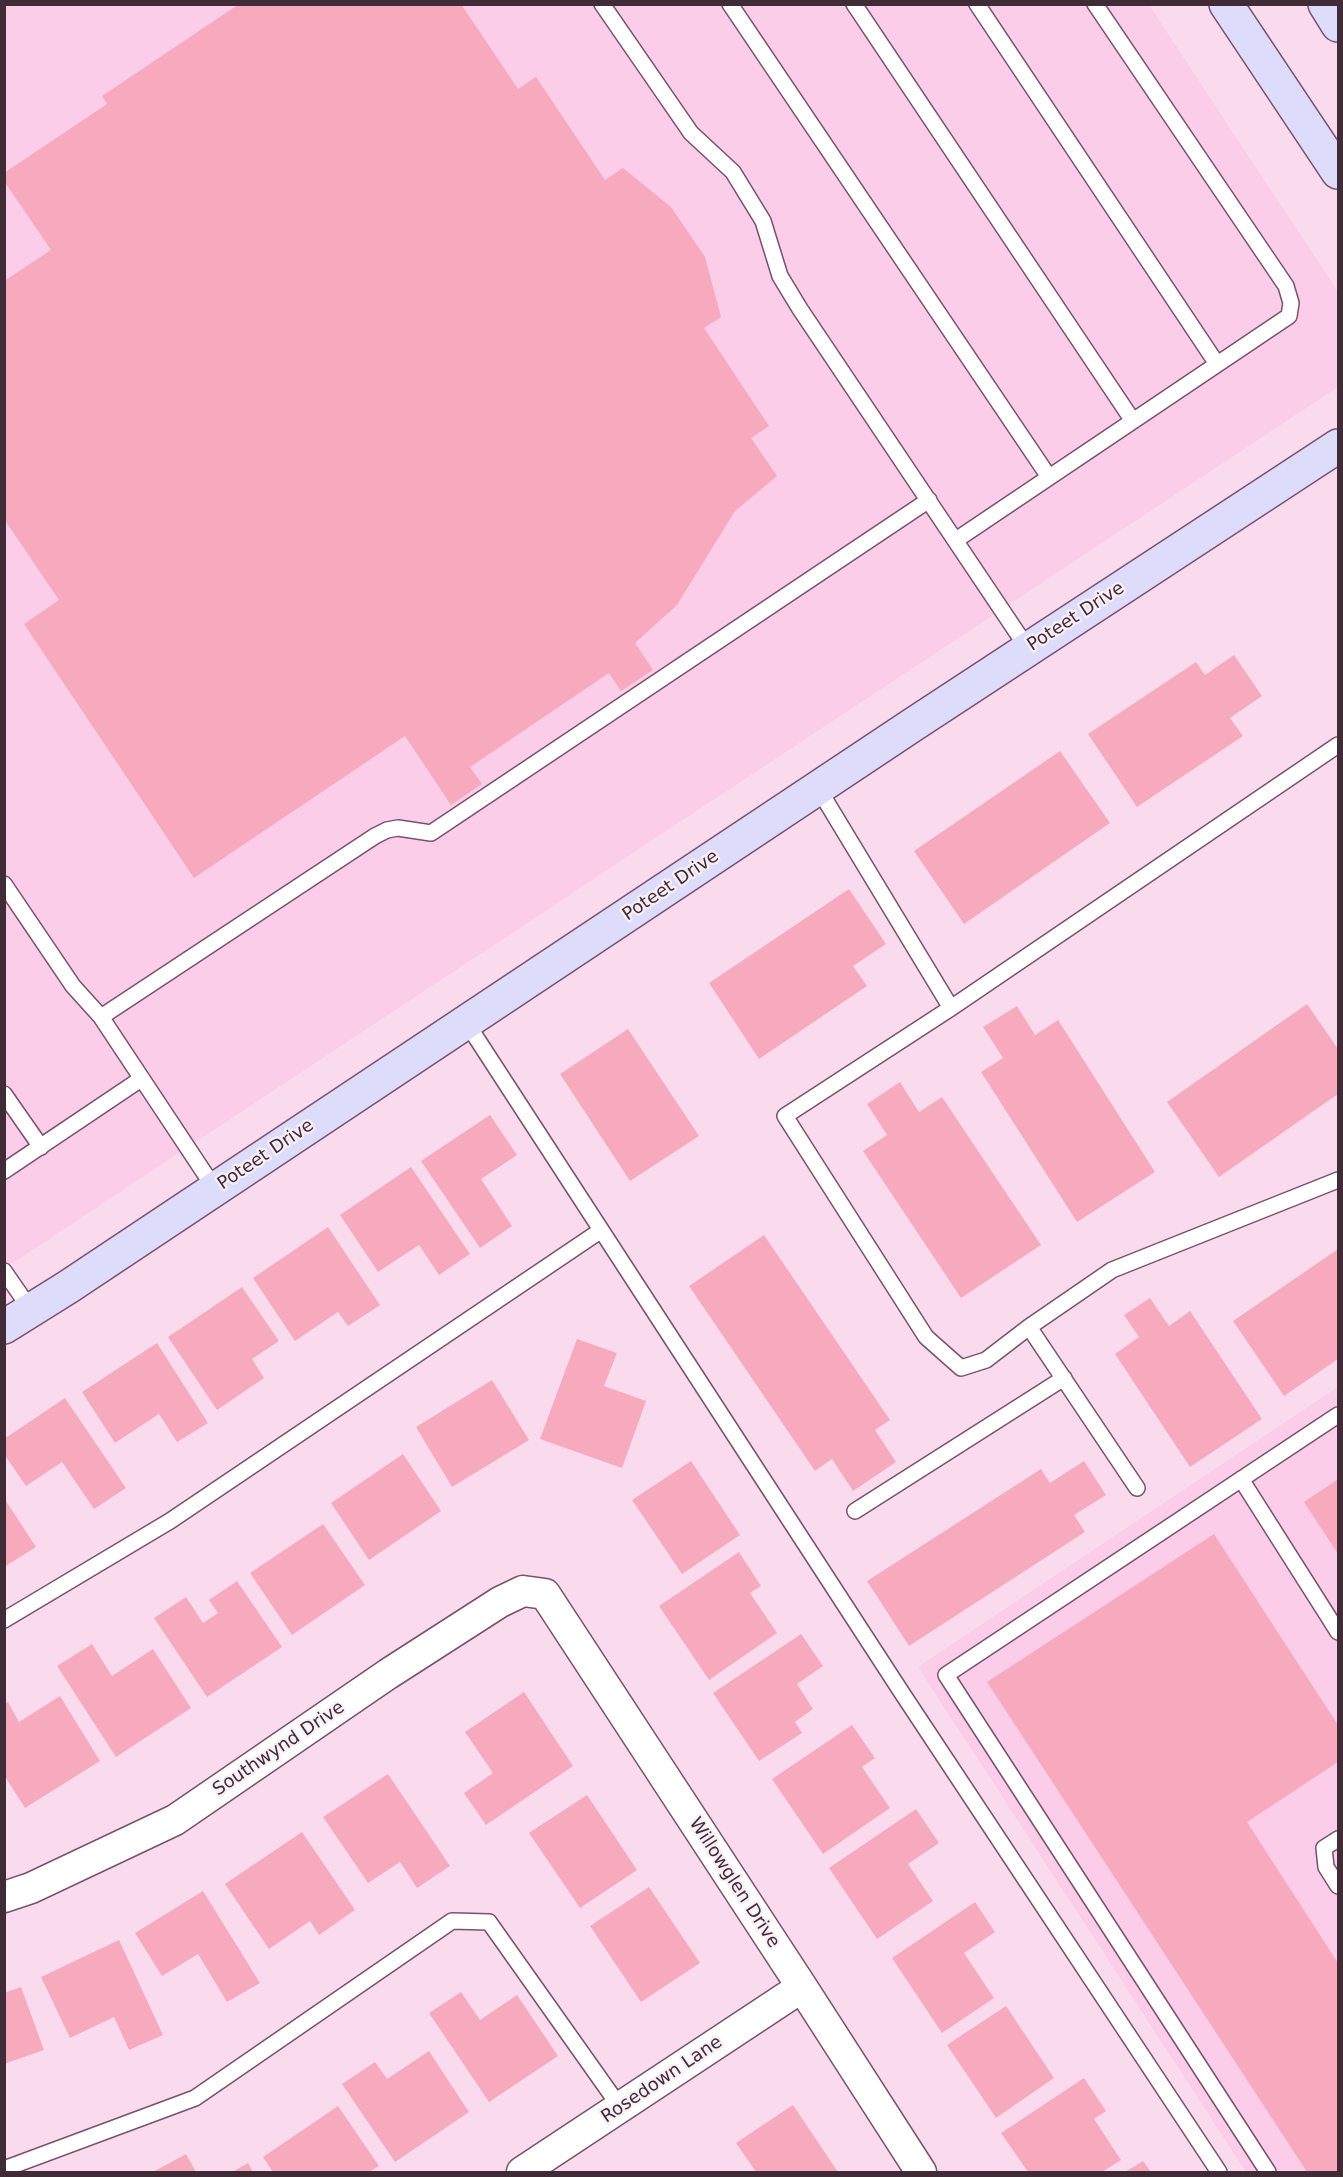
<!DOCTYPE html>
<html>
<head>
<meta charset="utf-8">
<style>
  body { margin:0 }
  #map { position:relative; width:1343px; height:2177px; overflow:hidden; background:#f9dbed; font-family:"DejaVu Sans",sans-serif }
  canvas { display:block }
  .frame { position:absolute; inset:0; border:6px solid #3f2c37; pointer-events:none }
</style>
</head>
<body>
<div id="map">
<canvas width="1343" height="2177"></canvas>
<div class="frame"></div>
</div>
<script>
const g = document.querySelector('canvas').getContext('2d');
g.lineJoin = 'round';
function fill(path, color) { g.fillStyle = color; g.fill(path, 'evenodd'); }
const toPath = rows => new Path2D(rows.map(r => 'M' + r).join(''));
function trace(path, color, width, dash) { g.strokeStyle = color; g.lineWidth = width; g.lineCap = dash ? 'butt' : 'round'; g.setLineDash(dash || []); g.stroke(path); }
function drawText(font, color, halo, rows, align = 'center') {
  g.font = font + ' "DejaVu Sans",sans-serif'; g.lineWidth = 4.5; g.setLineDash([]); g.textBaseline = 'middle'; g.strokeStyle = halo; g.fillStyle = color; for (const [text, x, y, turn = 0] of rows) {
    g.save(); g.translate(x, y); g.rotate((+turn || 0) * Math.PI / 180); g.textAlign = isNaN(turn) ? turn : align; if (halo) g.strokeText(text, 0, 0); g.fillText(text, 0, 0); g.restore();
  }
}
fill(toPath([
  [5,5,1149,5,1338,292,1338,387,5,1268],
  [1338,1387,1338,2172,1246,2172,918,1667]
]), '#fbcde8');
fill(toPath([
  [239,4,461,4,518,89,536,77,605,180,623,168,671,207,705,257,721,317,704,328,769,426,751,438,777,476,735,511,677,605,635,643,653,670,621,691,609,673,470,767,482,784,451,805,405,736,194,878,24,624,59,600,4,519,4,281,51,250,4,181,4,173,107,104,102,96],
  [1234,655,1262,696,1230,718,1243,736,1137,807,1088,734,1196,662,1205,675],
  [1060,751,1110,823,964,924,914,851],
  [849,889,886,944,853,966,867,986,759,1059,709,983],
  [1307,1004,1338,1049,1338,1094,1219,1177,1167,1102],
  [1017,1006,1035,1035,1058,1020,1155,1172,1077,1222,981,1072,1003,1058,983,1027],
  [628,1029,699,1136,630,1181,560,1074],
  [900,1082,919,1112,942,1097,1041,1245,961,1298,863,1151,887,1135,867,1104],
  [490,1115,517,1155,481,1179,512,1226,480,1248,421,1161],
  [411,1167,470,1254,439,1275,419,1245,378,1272,340,1215],
  [328,1227,380,1305,348,1326,338,1312,295,1341,253,1278],
  [764,1235,890,1420,875,1430,896,1462,853,1491,832,1459,815,1471,689,1286],
  [1338,1249,1338,1359,1284,1396,1233,1321],
  [242,1287,279,1341,252,1359,264,1378,217,1410,168,1337],
  [1150,1298,1169,1326,1190,1311,1262,1419,1190,1467,1115,1354,1139,1337,1124,1315],
  [577,1339,617,1353,604,1386,646,1401,622,1468,540,1439],
  [157,1343,208,1423,177,1442,159,1414,115,1443,82,1392],
  [492,1380,529,1440,452,1487,416,1427],
  [65,1398,126,1488,94,1509,62,1462,26,1486,4,1454,4,1439],
  [403,1454,441,1511,369,1560,331,1503],
  [691,1461,740,1535,682,1574,632,1500],
  [1084,1461,1106,1495,1074,1515,1085,1532,909,1646,867,1581,1041,1469,1050,1483],
  [1338,1479,1338,1554,1304,1502],
  [4,1498,36,1547,4,1567],
  [323,1524,365,1585,292,1635,250,1573],
  [1214,1534,1338,1725,1338,1762,1247,1822,1338,1963,1338,2172,1307,2172,987,1682],
  [739,1552,761,1586,750,1593,777,1633,709,1680,659,1606],
  [237,1581,282,1647,207,1697,154,1618,186,1597,203,1623,218,1613,209,1600],
  [801,1634,823,1666,797,1684,813,1709,795,1722,802,1733,759,1761,713,1693],
  [92,1644,112,1676,153,1649,191,1708,116,1757,57,1666],
  [524,1692,573,1766,486,1825,464,1793,493,1773,465,1732],
  [60,1696,100,1761,25,1808,4,1775,4,1704,8,1702,19,1722],
  [852,1725,875,1758,862,1767,890,1808,823,1854,772,1779],
  [388,1774,450,1866,417,1888,400,1862,368,1883,323,1817],
  [587,1795,637,1870,580,1908,529,1833],
  [916,1809,939,1843,908,1864,933,1901,877,1939,829,1868],
  [302,1832,355,1910,319,1935,310,1921,269,1949,225,1884],
  [649,1887,700,1963,641,2002,590,1926],
  [203,1891,260,1983,227,2002,198,1954,162,1976,135,1933],
  [975,1902,995,1932,964,1953,994,1998,942,2033,892,1958],
  [119,1940,163,2035,129,2050,114,2017,70,2038,41,1977],
  [21,1987,44,2050,4,2064,4,1993],
  [461,1992,480,2020,517,1995,558,2056,489,2102,429,2013],
  [1006,2006,1054,2078,996,2118,947,2045],
  [429,2051,469,2112,395,2162,342,2084,375,2062,387,2079],
  [1084,2078,1106,2111,1094,2119,1121,2160,1102,2172,1028,2172,1001,2133],
  [793,2105,838,2172,756,2172,736,2143],
  [338,2106,379,2166,369,2172,273,2172,263,2157],
  [186,2154,196,2172,153,2172],
  [1143,2161,1151,2172,1125,2172],
  [248,2163,253,2172,232,2172]
]), '#f7aabe');
const lane = toPath([
  [602,4,691,133,733,172,763,221,780,276,800,309,1028,649],
  [730,4,1049,477],
  [854,4,1133,421],
  [977,4,1217,364],
  [956,540,1289,316,1291,303,1286,286,1095,4],
  [1338,745,951,1008,785,1116,926,1337,961,1368,986,1360,1029,1327,1112,1270,1338,1180],
  [818,788,951,1008],
  [4,884,73,986,101,1017],
  [466,1022,902,1693,1219,2172],
  [4,1094,41,1147],
  [4,1171,141,1079],
  [215,1189,101,1017,375,836,387,830,398,828,431,833,929,500],
  [4,1271,31,1310],
  [1029,1327,1137,1488],
  [1241,1479,1338,1632],
  [855,1511,1064,1378],
  [4,1620,170,1521,600,1231],
  [1338,1839,1324,1848,1326,1867,1338,1886],
  [4,2169,195,2098,452,1921,489,1922,620,2107],
  [1268,2172,946,1675,1338,1415]
]);
const street = toPath([
  [4,1897,31,1888,175,1820,388,1674,500,1602,523,1591,545,1594,802,1987,921,2172],
  [522,2172,802,1987]
]);
const secondary = toPath([
  [1226,4,1338,172],
  [1325,4,1338,25],
  [4,1327,68,1287,914,724,1338,446]
]);
trace(lane, '#7b506b', 18);
trace(street, '#7b506b', 33);
trace(secondary, '#7b506b', 36);
trace(lane, '#fff', 15);
trace(street, '#fff', 30);
trace(secondary, '#dddcfb', 33);
drawText('18px', '#3f2c37', '#f9eff5', [
  ["Poteet Drive",1076,617,-33],
  ["Poteet Drive",671,886,-34],
  ["Poteet Drive",266,1155,-34],
  ["Southwynd Drive",279,1749,-34],
  ["Willowglen Drive",734,1883,57],
  ["Rosedown Lane",662,2080,-34]
]);
</script>
</body>
</html>
